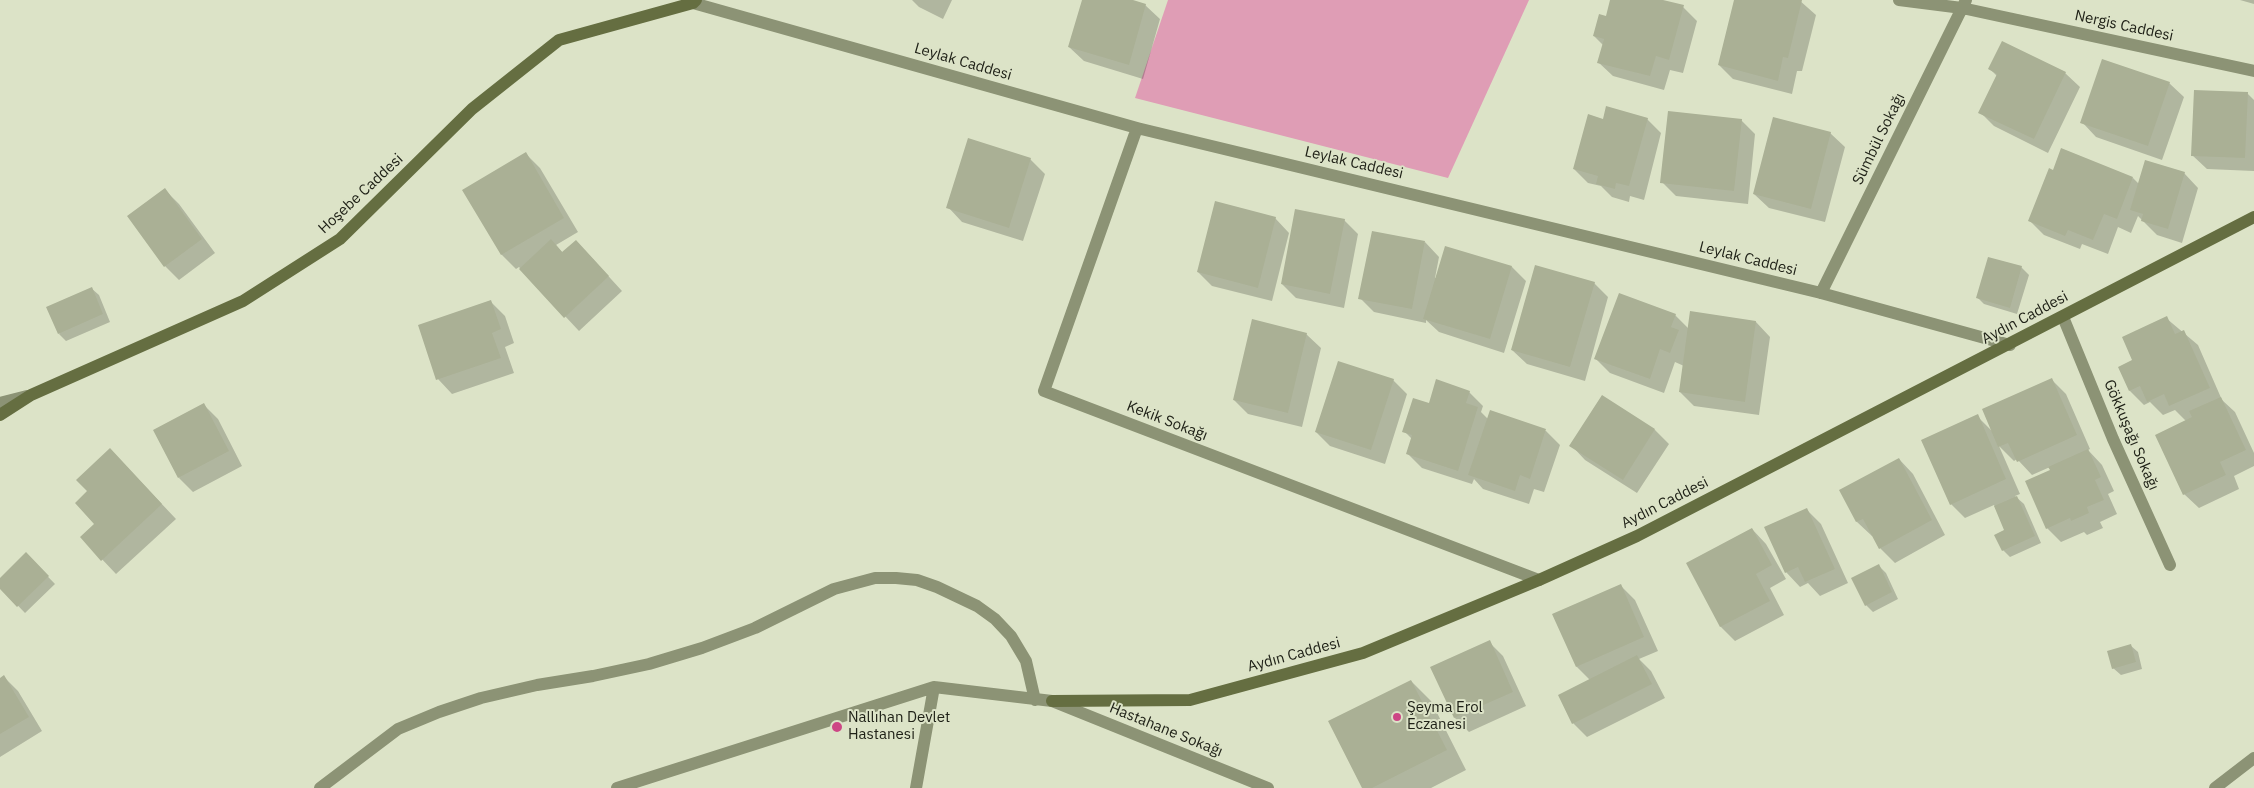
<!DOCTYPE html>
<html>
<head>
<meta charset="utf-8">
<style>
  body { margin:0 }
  canvas { display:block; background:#dce3c7 }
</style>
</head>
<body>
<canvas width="2254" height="788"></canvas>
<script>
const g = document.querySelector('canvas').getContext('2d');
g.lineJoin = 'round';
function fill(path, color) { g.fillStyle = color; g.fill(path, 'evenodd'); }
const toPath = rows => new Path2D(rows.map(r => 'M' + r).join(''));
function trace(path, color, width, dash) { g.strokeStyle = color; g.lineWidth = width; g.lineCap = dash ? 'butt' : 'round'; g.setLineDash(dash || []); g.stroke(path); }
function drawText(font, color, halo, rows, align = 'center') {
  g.font = font + ' "IBM Plex Sans",sans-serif'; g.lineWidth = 4; g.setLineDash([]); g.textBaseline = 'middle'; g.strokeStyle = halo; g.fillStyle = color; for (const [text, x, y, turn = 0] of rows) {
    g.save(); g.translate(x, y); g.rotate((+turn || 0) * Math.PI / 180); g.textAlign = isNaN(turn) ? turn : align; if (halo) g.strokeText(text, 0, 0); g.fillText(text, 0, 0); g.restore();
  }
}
fill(toPath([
  [1168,0,1529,0,1448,178,1135,98]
]), '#df9db5');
fill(toPath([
  [912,0,952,0,943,19,919,7],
  [1083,0,1129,0,1145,5,1160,19,1143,79,1084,61,1069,47],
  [1611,0,1659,0,1683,7,1697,21,1683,73,1670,70,1664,90,1613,76,1598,62,1603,45,1594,36,1607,17],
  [1735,0,1799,0,1816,15,1802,71,1797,71,1792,94,1733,79,1719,65],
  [2240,0,2254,0,2254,4],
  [1990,69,2065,73,2080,87,2048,153,1994,126,1980,112,1997,76],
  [2169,83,2184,97,2162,160,2096,137,2082,122],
  [2247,93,2254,100,2254,171,2207,169,2192,155],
  [1647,119,1661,133,1644,200,1630,196,1629,202,1612,197,1601,186,1588,183,1574,169,1604,120],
  [1741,120,1755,134,1748,204,1676,196,1662,182],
  [1830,133,1845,147,1825,222,1769,208,1754,194],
  [526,154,540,168,578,232,556,245,563,253,590,256,622,291,579,331,519,267,516,269,502,255,464,190],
  [1030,159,1045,174,1023,241,962,222,948,207],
  [2184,173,2198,188,2182,243,2157,235,2138,216,2131,233,2118,227,2108,254,2082,244,2080,249,2044,235,2030,221,2133,178,2139,184],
  [165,190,179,204,215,253,179,280,165,266],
  [1275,218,1289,233,1272,301,1212,286,1198,272],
  [1344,220,1358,234,1344,308,1296,298,1282,284],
  [1425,242,1439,257,1435,278,1512,267,1526,281,1504,353,1439,332,1426,320,1426,323,1374,312,1360,298],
  [2021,267,2029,275,2017,314,1984,304,1977,297],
  [1594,283,1608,297,1585,381,1527,364,1512,350],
  [91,288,99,295,110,322,66,341,59,334],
  [491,302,505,316,514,343,505,347,514,373,452,394,438,379],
  [1675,315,1689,329,1756,322,1770,337,1759,415,1694,406,1680,392,1684,366,1675,362,1664,393,1610,373,1596,359],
  [2166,318,2198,345,2222,400,2235,412,2254,453,2254,466,2234,476,2239,489,2199,508,2184,494,2186,421,2175,410,2163,415,2150,402,2144,405,2130,391,2120,367,2134,361],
  [1306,334,1321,348,1302,427,1248,414,1234,400],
  [1393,380,1407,394,1385,464,1330,446,1316,432],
  [2052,380,2066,394,2090,449,2088,450,2102,465,2114,491,2108,494,2117,514,2100,522,2103,528,2087,535,2084,532,2061,542,2047,528,2052,471,2050,467,2032,475,2017,459,2014,461,1999,446,2020,494,2015,496,2024,504,2041,543,2010,557,2003,550,2006,531,1994,505,1965,518,1951,504,1977,416,1992,431],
  [1469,392,1483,406,1481,412,1488,419,1491,412,1546,431,1560,445,1544,492,1534,489,1529,504,1483,489,1474,479,1472,484,1422,468,1407,453,1412,439,1404,431,1430,404],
  [1602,396,1655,430,1669,444,1637,493,1585,460,1571,445],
  [204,405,218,419,242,466,193,492,179,478],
  [1899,459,1913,474,1945,535,1895,563,1880,548,1873,535,1872,536,1857,522,1841,491],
  [124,464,176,519,116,574,81,537,96,524],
  [1807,510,1821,524,1848,583,1820,596,1808,583,1800,587,1786,572],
  [1752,529,1766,544,1786,579,1770,588,1784,615,1735,641,1721,627,1688,564],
  [26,554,55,584,25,613,0,587,0,580],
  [1879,566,1886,573,1898,599,1873,612,1866,605],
  [1620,585,1635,600,1658,651,1639,659,1651,671,1665,698,1587,737,1573,723,1590,680,1577,667,1554,615],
  [1489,642,1503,656,1526,706,1469,732,1455,718,1432,667],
  [2130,645,2138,652,2142,669,2121,675,2113,668],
  [4,677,18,691,42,731,0,757,0,679],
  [1411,681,1431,701,1466,770,1431,788,1363,788]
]), '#0003');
fill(toPath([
  [1082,0,1133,0,1146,4,1129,65,1068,47],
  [1610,0,1663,0,1684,5,1669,60,1656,56,1650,76,1597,63,1604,39,1593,36,1599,14,1606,16],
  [1734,0,1802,0,1788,58,1783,57,1778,81,1718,65],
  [2002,41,2066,72,2034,139,1978,113,1997,74,1988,69],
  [2102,59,2170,82,2148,146,2080,123],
  [2194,90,2248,92,2245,158,2191,156],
  [1606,106,1648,118,1629,186,1616,183,1615,189,1596,184,1598,176,1573,169,1588,114,1603,119],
  [1668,111,1742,119,1734,191,1660,183],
  [1773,117,1831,132,1811,209,1753,194],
  [968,138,1031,158,1009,228,946,208],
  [2061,148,2133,177,2117,219,2104,214,2093,240,2068,230,2065,236,2028,221,2049,168,2053,170],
  [526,152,564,218,501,255,462,190],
  [2145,160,2185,172,2168,229,2141,221,2143,214,2130,210],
  [165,188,202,239,164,267,127,216],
  [1215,201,1276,217,1258,288,1197,272],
  [1295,209,1345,219,1330,294,1281,284],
  [1372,231,1425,241,1412,309,1358,299],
  [551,239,562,252,576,240,609,276,564,318,519,269],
  [1445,246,1512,266,1490,339,1423,319],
  [1988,257,2022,266,2010,308,1976,298],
  [1535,265,1595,282,1570,367,1511,350],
  [92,287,103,314,58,334,46,307],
  [1619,293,1676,314,1671,327,1679,330,1670,353,1660,349,1650,379,1594,359],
  [491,300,501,329,492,333,501,358,436,380,418,325],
  [1690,311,1756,321,1745,402,1679,392],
  [2167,316,2175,334,2184,330,2210,388,2169,406,2164,394,2147,402,2140,386,2129,391,2118,367,2132,360,2122,337],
  [1252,319,1307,333,1288,413,1233,400],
  [1338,361,1394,379,1371,450,1315,432],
  [2052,378,2077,435,2017,462,2008,443,1998,447,1982,409],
  [1436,379,1470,391,1466,403,1478,407,1458,471,1406,454,1412,435,1402,432,1413,398,1429,403],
  [1602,395,1655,429,1623,480,1569,446],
  [2221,397,2246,450,2220,462,2226,475,2183,495,2155,435,2192,417,2189,411],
  [204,403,229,451,178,478,153,430],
  [1490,410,1546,429,1530,479,1520,475,1515,491,1468,475],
  [1978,414,2006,479,1950,505,1921,440],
  [110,448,162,504,101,561,80,537,94,524,75,503,87,491,76,480],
  [2088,449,2101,477,2095,480,2104,500,2087,507,2089,513,2071,521,2070,518,2046,529,2025,481,2050,470,2048,467],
  [1899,458,1932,520,1879,549,1863,519,1856,522,1839,490],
  [2017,496,2035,536,2002,551,1994,535,2004,530,1994,506],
  [1807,508,1835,569,1805,582,1798,567,1785,573,1764,527],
  [1752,528,1772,565,1756,574,1770,601,1720,627,1686,563],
  [26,552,49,576,17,607,0,589,0,578],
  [1879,564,1892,592,1865,606,1851,578],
  [1621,584,1644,637,1576,667,1552,614],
  [1490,640,1513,692,1454,718,1430,667],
  [2131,644,2136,662,2112,669,2107,651],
  [1637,655,1652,684,1572,724,1558,695],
  [4,675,29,717,0,734,0,678],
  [1411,680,1447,750,1372,788,1362,788,1328,721]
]), '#aab095');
trace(toPath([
  [320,788,398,729,439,712,481,698,537,685,593,676,649,664,702,648,755,628,834,589,875,578,896,578,917,580,937,587,977,606,995,619,1011,636,1026,661,1035,700],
  [617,788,934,687,1052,701],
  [916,788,934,687]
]), '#8c9375', 12);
trace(toPath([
  [1899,0,1962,8,2254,71],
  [693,3,1137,128,1821,293,2010,345],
  [1137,128,1044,391,1539,580],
  [1821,293,1966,0],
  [2063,317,2113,439,2170,565],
  [0,403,27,396],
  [1052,701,1268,788],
  [2215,788,2254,758]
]), '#8c9375', 12);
trace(toPath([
  [0,415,31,395,243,301,340,239,472,109,559,40,693,3,696,0],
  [1052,701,1190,700,1363,653,1539,580,1637,536,2254,217]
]), '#656e41', 12);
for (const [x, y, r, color] of [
  [1397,717,5,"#cd4685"],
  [837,727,6,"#cd4685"]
]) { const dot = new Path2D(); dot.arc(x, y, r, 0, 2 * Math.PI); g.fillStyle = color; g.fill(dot); trace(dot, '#dce3c7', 2); }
drawText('15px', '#202218', '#dce3c7', [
  ["Nergis Caddesi",2124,26,12],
  ["Leylak Caddesi",963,62,16],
  ["Sümbül Sokağı",1879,139,-64],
  ["Leylak Caddesi",1354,163,13],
  ["Hoşebe Caddesi",361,194,-43],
  ["Leylak Caddesi",1748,259,14],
  ["Aydın Caddesi",2025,318,-28],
  ["Kekik Sokağı",1167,421,21],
  ["Gökkuşağı Sokağı",2131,435,67],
  ["Aydın Caddesi",1665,503,-27],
  ["Aydın Caddesi",1294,655,-15],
  ["Hastahane Sokağı",1166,730,22]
]);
drawText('15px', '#202218', '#dce3c7', [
  ["Şeyma Erol",1407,708],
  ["Eczanesi",1407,725],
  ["Nallıhan Devlet",848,718],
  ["Hastanesi",848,735]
], 'left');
</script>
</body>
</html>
